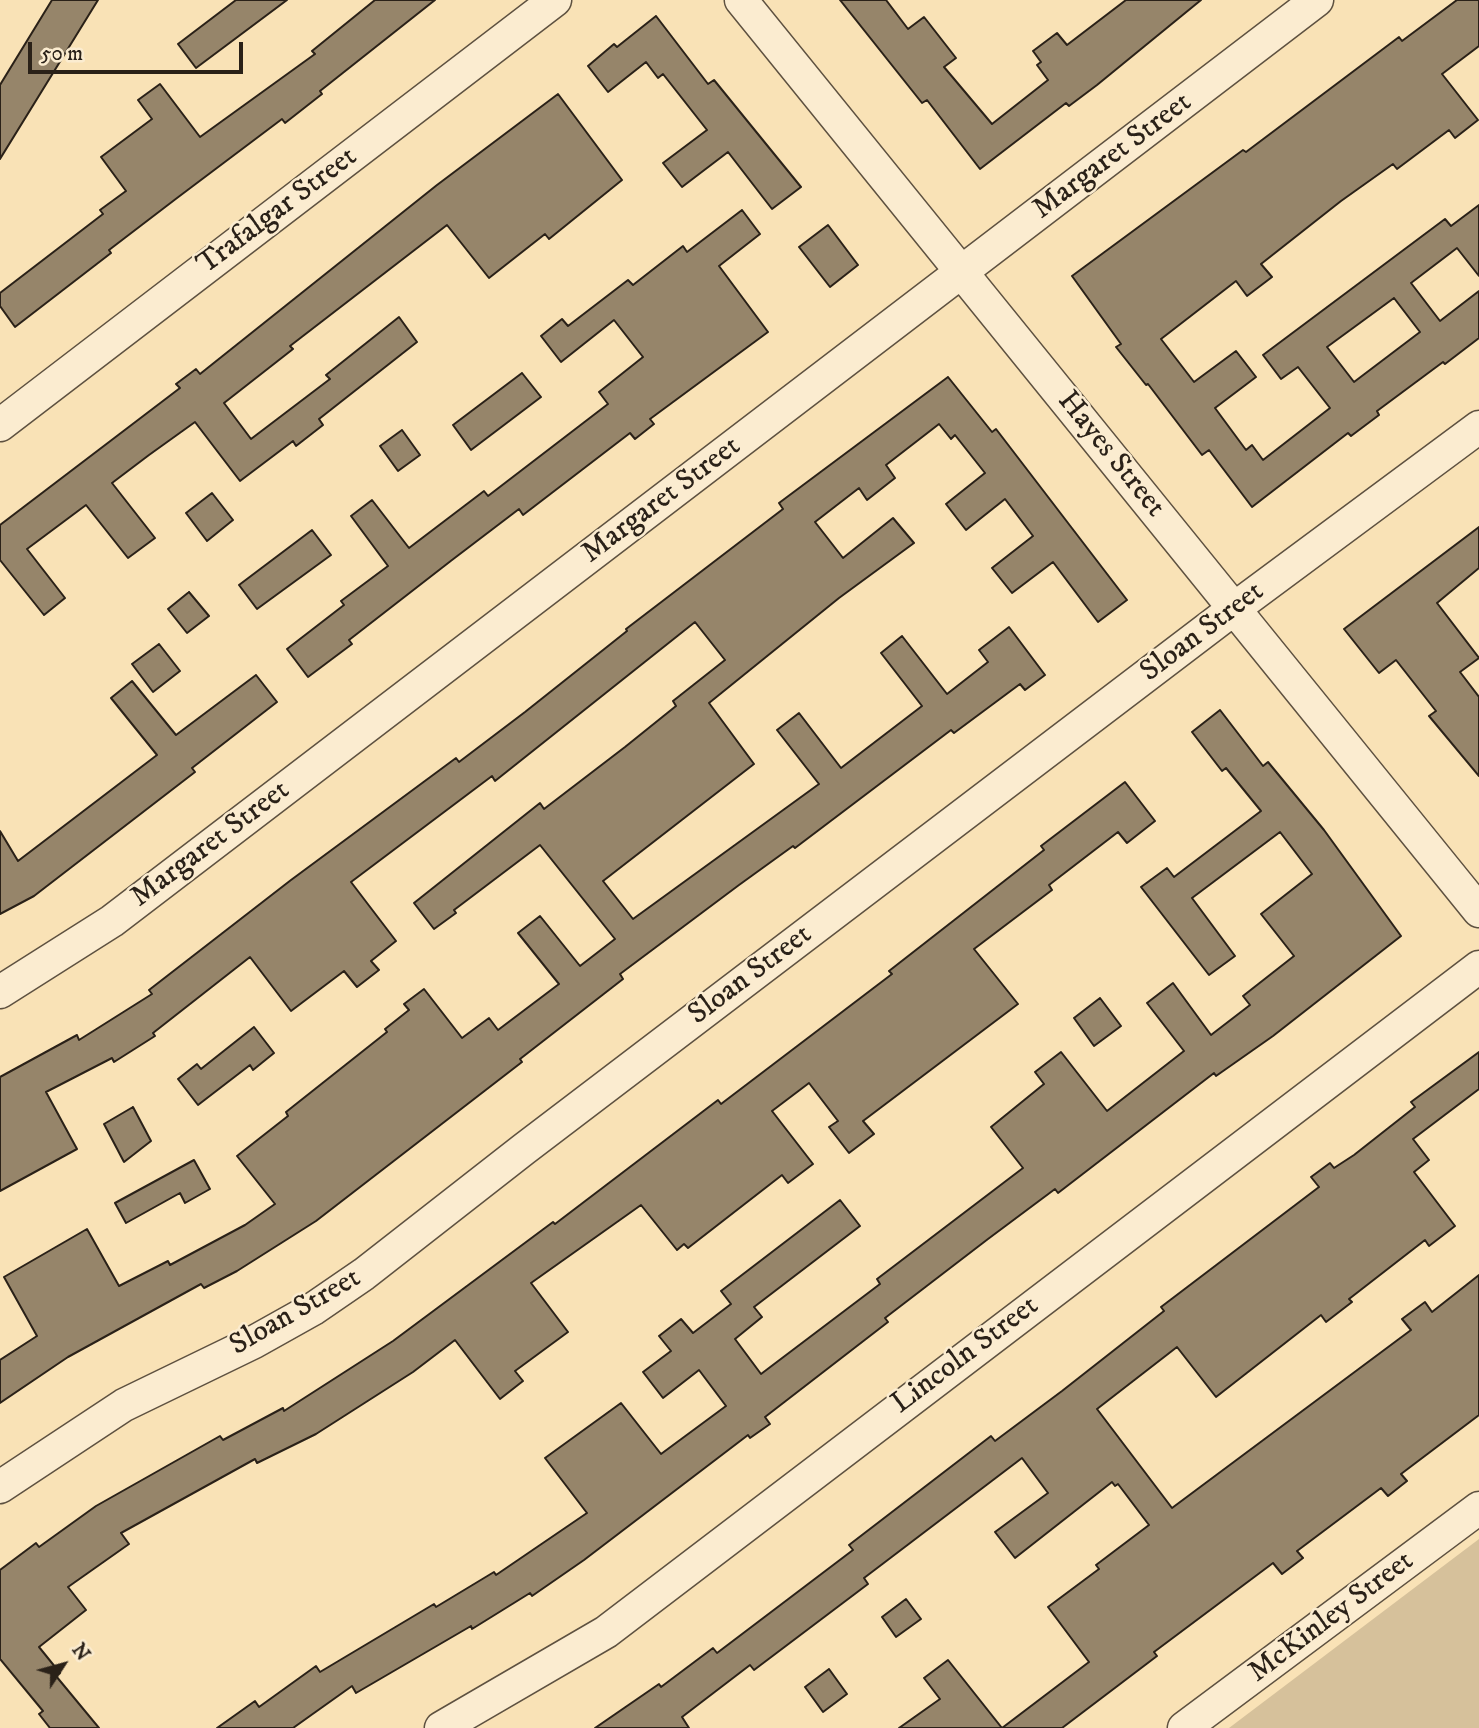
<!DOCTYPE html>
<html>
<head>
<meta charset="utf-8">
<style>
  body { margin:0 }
  #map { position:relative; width:1479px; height:1728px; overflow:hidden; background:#f9e2b6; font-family:"IM FELL DW Pica",serif }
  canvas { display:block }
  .north { position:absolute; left:28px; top:1630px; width:70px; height:70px; -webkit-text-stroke:5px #fbecd0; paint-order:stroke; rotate:54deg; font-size:19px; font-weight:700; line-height:28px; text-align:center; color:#2a2118 }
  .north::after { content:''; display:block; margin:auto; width:24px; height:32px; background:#2a2118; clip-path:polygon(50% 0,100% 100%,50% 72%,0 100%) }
  .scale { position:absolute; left:28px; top:42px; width:215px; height:32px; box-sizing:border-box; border:4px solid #2a2118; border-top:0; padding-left:9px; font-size:21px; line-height:24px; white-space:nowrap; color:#2a2118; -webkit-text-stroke:5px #fbecd0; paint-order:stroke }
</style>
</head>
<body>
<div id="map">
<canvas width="1479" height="1728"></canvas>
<div class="north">N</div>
<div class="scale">50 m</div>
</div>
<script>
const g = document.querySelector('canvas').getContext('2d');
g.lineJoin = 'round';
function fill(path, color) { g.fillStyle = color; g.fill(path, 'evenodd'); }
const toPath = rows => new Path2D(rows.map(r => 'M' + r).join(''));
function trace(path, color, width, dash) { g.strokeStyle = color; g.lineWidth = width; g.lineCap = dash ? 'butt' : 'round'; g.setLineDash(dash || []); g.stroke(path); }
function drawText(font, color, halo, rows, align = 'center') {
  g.font = font + ' "IM FELL DW Pica",serif'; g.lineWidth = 5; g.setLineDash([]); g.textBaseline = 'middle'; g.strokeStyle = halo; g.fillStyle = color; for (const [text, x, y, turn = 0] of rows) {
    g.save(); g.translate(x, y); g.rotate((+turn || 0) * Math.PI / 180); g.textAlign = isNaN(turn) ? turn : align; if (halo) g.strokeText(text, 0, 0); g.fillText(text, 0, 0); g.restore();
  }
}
fill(toPath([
  [1479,1539,1479,1728,1229,1728]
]), '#d6c19b');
const building = toPath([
  [52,0,98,0,0,159,0,85,52,0],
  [236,0,287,0,196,68,178,44,236,0],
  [375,0,435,0,320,91,322,94,285,123,282,119,177,198,109,250,111,253,15,327,0,306,0,293,103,214,100,210,126,191,101,157,152,119,138,100,160,84,200,137,315,54,312,51,375,0],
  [840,0,886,0,908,29,924,17,956,58,944,67,992,124,1048,80,1037,65,1041,62,1033,51,1057,33,1067,45,1126,0,1201,0,1097,85,1069,106,1066,103,980,169,927,100,922,103,840,0],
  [1457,0,1479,0,1479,46,1442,74,1478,120,1455,138,1449,130,1397,169,1393,164,1341,201,1261,264,1272,277,1247,296,1236,281,1161,339,1194,382,1236,351,1256,377,1215,408,1246,450,1252,445,1263,460,1330,408,1298,367,1281,379,1263,355,1445,219,1451,226,1479,205,1479,276,1457,248,1411,283,1440,321,1479,291,1479,338,1445,364,1443,362,1377,411,1379,415,1351,436,1348,433,1252,507,1209,450,1202,455,1148,384,1146,385,1116,347,1121,344,1072,276,1243,150,1246,152,1399,37,1402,41,1457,0],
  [1394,298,1420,332,1354,382,1327,347,1394,298],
  [656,16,708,84,714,80,801,187,772,209,728,152,682,187,663,163,707,130,663,74,658,78,646,62,608,92,588,66,614,44,617,47,656,16],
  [558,94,622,180,549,239,545,234,489,278,447,225,290,346,293,349,224,403,251,439,330,379,326,375,399,317,417,342,319,419,323,425,296,446,293,441,240,481,195,422,149,455,112,483,155,538,128,558,86,505,27,549,65,598,44,615,0,560,0,525,180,388,176,384,196,369,200,374,437,185,558,94],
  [742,210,760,234,719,266,768,332,650,419,654,424,635,439,630,433,523,515,519,509,452,560,349,640,352,644,308,677,287,649,344,605,341,601,388,566,351,516,372,500,409,548,484,491,488,496,608,404,599,392,643,357,614,320,561,362,541,336,562,319,568,326,628,280,633,285,683,246,687,252,742,210],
  [828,225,858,265,830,287,799,247,828,225],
  [522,373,541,397,471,450,453,425,522,373],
  [948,377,992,432,996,429,1127,600,1098,622,1053,562,1012,593,992,568,1033,536,1005,499,966,530,946,504,985,473,955,435,951,439,939,424,886,465,895,478,867,500,859,488,815,522,843,558,893,518,914,543,839,598,709,703,754,764,603,881,633,919,819,784,777,730,799,713,841,768,922,706,881,653,902,636,947,694,988,662,979,650,1009,627,1045,675,1025,690,1020,684,954,733,951,730,795,848,793,846,739,885,620,974,623,979,520,1059,522,1062,316,1221,237,1271,204,1288,201,1284,68,1357,0,1403,0,1360,37,1336,4,1277,87,1229,119,1286,168,1261,170,1265,245,1225,275,1204,237,1156,288,1116,286,1112,387,1032,385,1029,409,1010,404,1004,424,989,462,1038,489,1018,498,1030,559,984,518,933,540,916,580,966,615,939,540,845,454,910,456,913,434,929,414,903,540,803,544,809,625,747,676,706,673,701,725,660,695,622,495,781,492,776,351,882,396,941,371,961,379,970,357,987,344,971,291,1011,250,957,153,1033,155,1036,114,1062,112,1058,46,1092,77,1149,0,1191,0,1077,77,1035,79,1040,152,994,149,990,291,880,456,758,459,762,525,712,627,631,626,629,783,509,779,503,948,377],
  [402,430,420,455,398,471,380,446,402,430],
  [212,493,233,520,207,541,186,513,212,493],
  [1479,527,1479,568,1437,603,1479,658,1460,672,1479,697,1479,776,1429,716,1436,711,1396,660,1379,673,1344,629,1479,527],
  [312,530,331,555,257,609,239,585,312,530],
  [189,592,209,616,187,633,168,609,189,592],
  [159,644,180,671,153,692,132,664,159,644],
  [256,675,277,702,192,768,195,772,34,896,0,914,0,831,18,861,157,755,111,698,132,681,176,735,256,675],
  [1220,710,1263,766,1268,762,1324,830,1401,936,1273,1036,1216,1076,1214,1073,1058,1193,1055,1189,988,1239,885,1318,888,1322,765,1417,770,1424,750,1438,748,1435,584,1560,532,1596,530,1593,472,1629,471,1626,356,1693,352,1686,293,1728,217,1728,255,1701,259,1707,316,1666,320,1672,434,1604,436,1607,494,1572,496,1575,587,1513,545,1458,621,1403,661,1454,726,1406,699,1370,663,1398,643,1372,671,1351,659,1336,681,1319,693,1333,731,1304,721,1291,840,1200,860,1226,754,1307,762,1317,735,1339,761,1374,880,1284,877,1279,1023,1168,991,1127,1044,1084,1035,1072,1061,1052,1107,1111,1184,1051,1147,1003,1173,983,1211,1035,1250,1005,1243,996,1294,956,1261,914,1312,874,1280,832,1192,898,1235,956,1209,975,1141,887,1167,868,1174,877,1261,811,1226,768,1222,771,1192,732,1220,710],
  [1125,782,1155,821,1127,843,1118,832,1049,885,1052,890,974,949,1018,1004,863,1121,874,1134,849,1153,829,1127,838,1121,809,1083,772,1111,813,1164,788,1183,782,1175,688,1248,684,1244,677,1250,641,1205,531,1283,568,1332,515,1371,523,1381,500,1399,455,1340,413,1372,316,1434,257,1463,255,1459,121,1533,129,1544,68,1587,86,1610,39,1647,60,1673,56,1676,99,1728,50,1728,39,1714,43,1711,0,1659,0,1570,36,1543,39,1547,96,1506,220,1436,223,1440,283,1408,284,1411,393,1341,553,1222,555,1224,718,1100,721,1104,892,974,889,971,1044,850,1041,846,1125,782],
  [1100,998,1121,1026,1094,1046,1074,1018,1100,998],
  [254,1027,274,1053,253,1070,250,1065,198,1105,178,1079,197,1064,201,1069,254,1027],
  [1479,1052,1479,1089,1413,1139,1429,1160,1414,1172,1455,1226,1429,1246,1425,1240,1349,1299,1352,1302,1326,1322,1321,1315,1216,1397,1177,1347,1097,1409,1172,1508,1411,1330,1402,1319,1425,1302,1432,1312,1479,1275,1479,1415,1401,1474,1407,1481,1388,1496,1381,1488,1297,1551,1303,1558,1282,1574,1273,1563,1154,1652,1157,1656,1062,1728,899,1728,940,1699,924,1678,948,1660,1002,1728,1089,1662,1048,1607,1099,1569,1096,1565,1149,1525,1118,1484,1115,1486,1112,1482,1015,1558,995,1532,1048,1493,1022,1458,864,1578,868,1584,754,1670,750,1665,682,1717,689,1728,595,1728,659,1684,661,1687,713,1648,717,1653,853,1550,849,1545,991,1436,995,1441,1062,1391,1164,1311,1161,1307,1319,1187,1311,1177,1330,1163,1334,1168,1354,1155,1415,1107,1411,1102,1479,1052],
  [133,1107,151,1141,124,1162,104,1124,133,1107],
  [194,1160,210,1189,185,1203,180,1193,126,1223,115,1203,194,1160],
  [906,1599,921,1619,896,1637,882,1617,906,1599],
  [829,1669,847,1694,823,1712,805,1687,829,1669]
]);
fill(building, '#96856a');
trace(building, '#2a2118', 2);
const street = toPath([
  [741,0,1479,911],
  [0,425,555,0],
  [0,992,112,921,1317,0],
  [0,1487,124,1405,254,1342,313,1309,364,1274,524,1149,1235,608,1479,427],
  [441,1728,606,1632,1479,967],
  [1184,1728,1479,1508]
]);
trace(street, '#5e5140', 35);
trace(street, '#fbecd0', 32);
drawText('30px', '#2a2118', '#fbecd0', [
  ["Margaret Street",1113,157,-37],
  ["Trafalgar Street",278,212,-37],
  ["Hayes Street",1110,455,51],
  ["Margaret Street",662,501,-37],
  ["Sloan Street",1203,633,-37],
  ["Margaret Street",211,845,-37],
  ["Sloan Street",751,976,-37],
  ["Sloan Street",296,1313,-30],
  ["Lincoln Street",966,1356,-37],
  ["McKinley Street",1332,1618,-37]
]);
</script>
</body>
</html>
